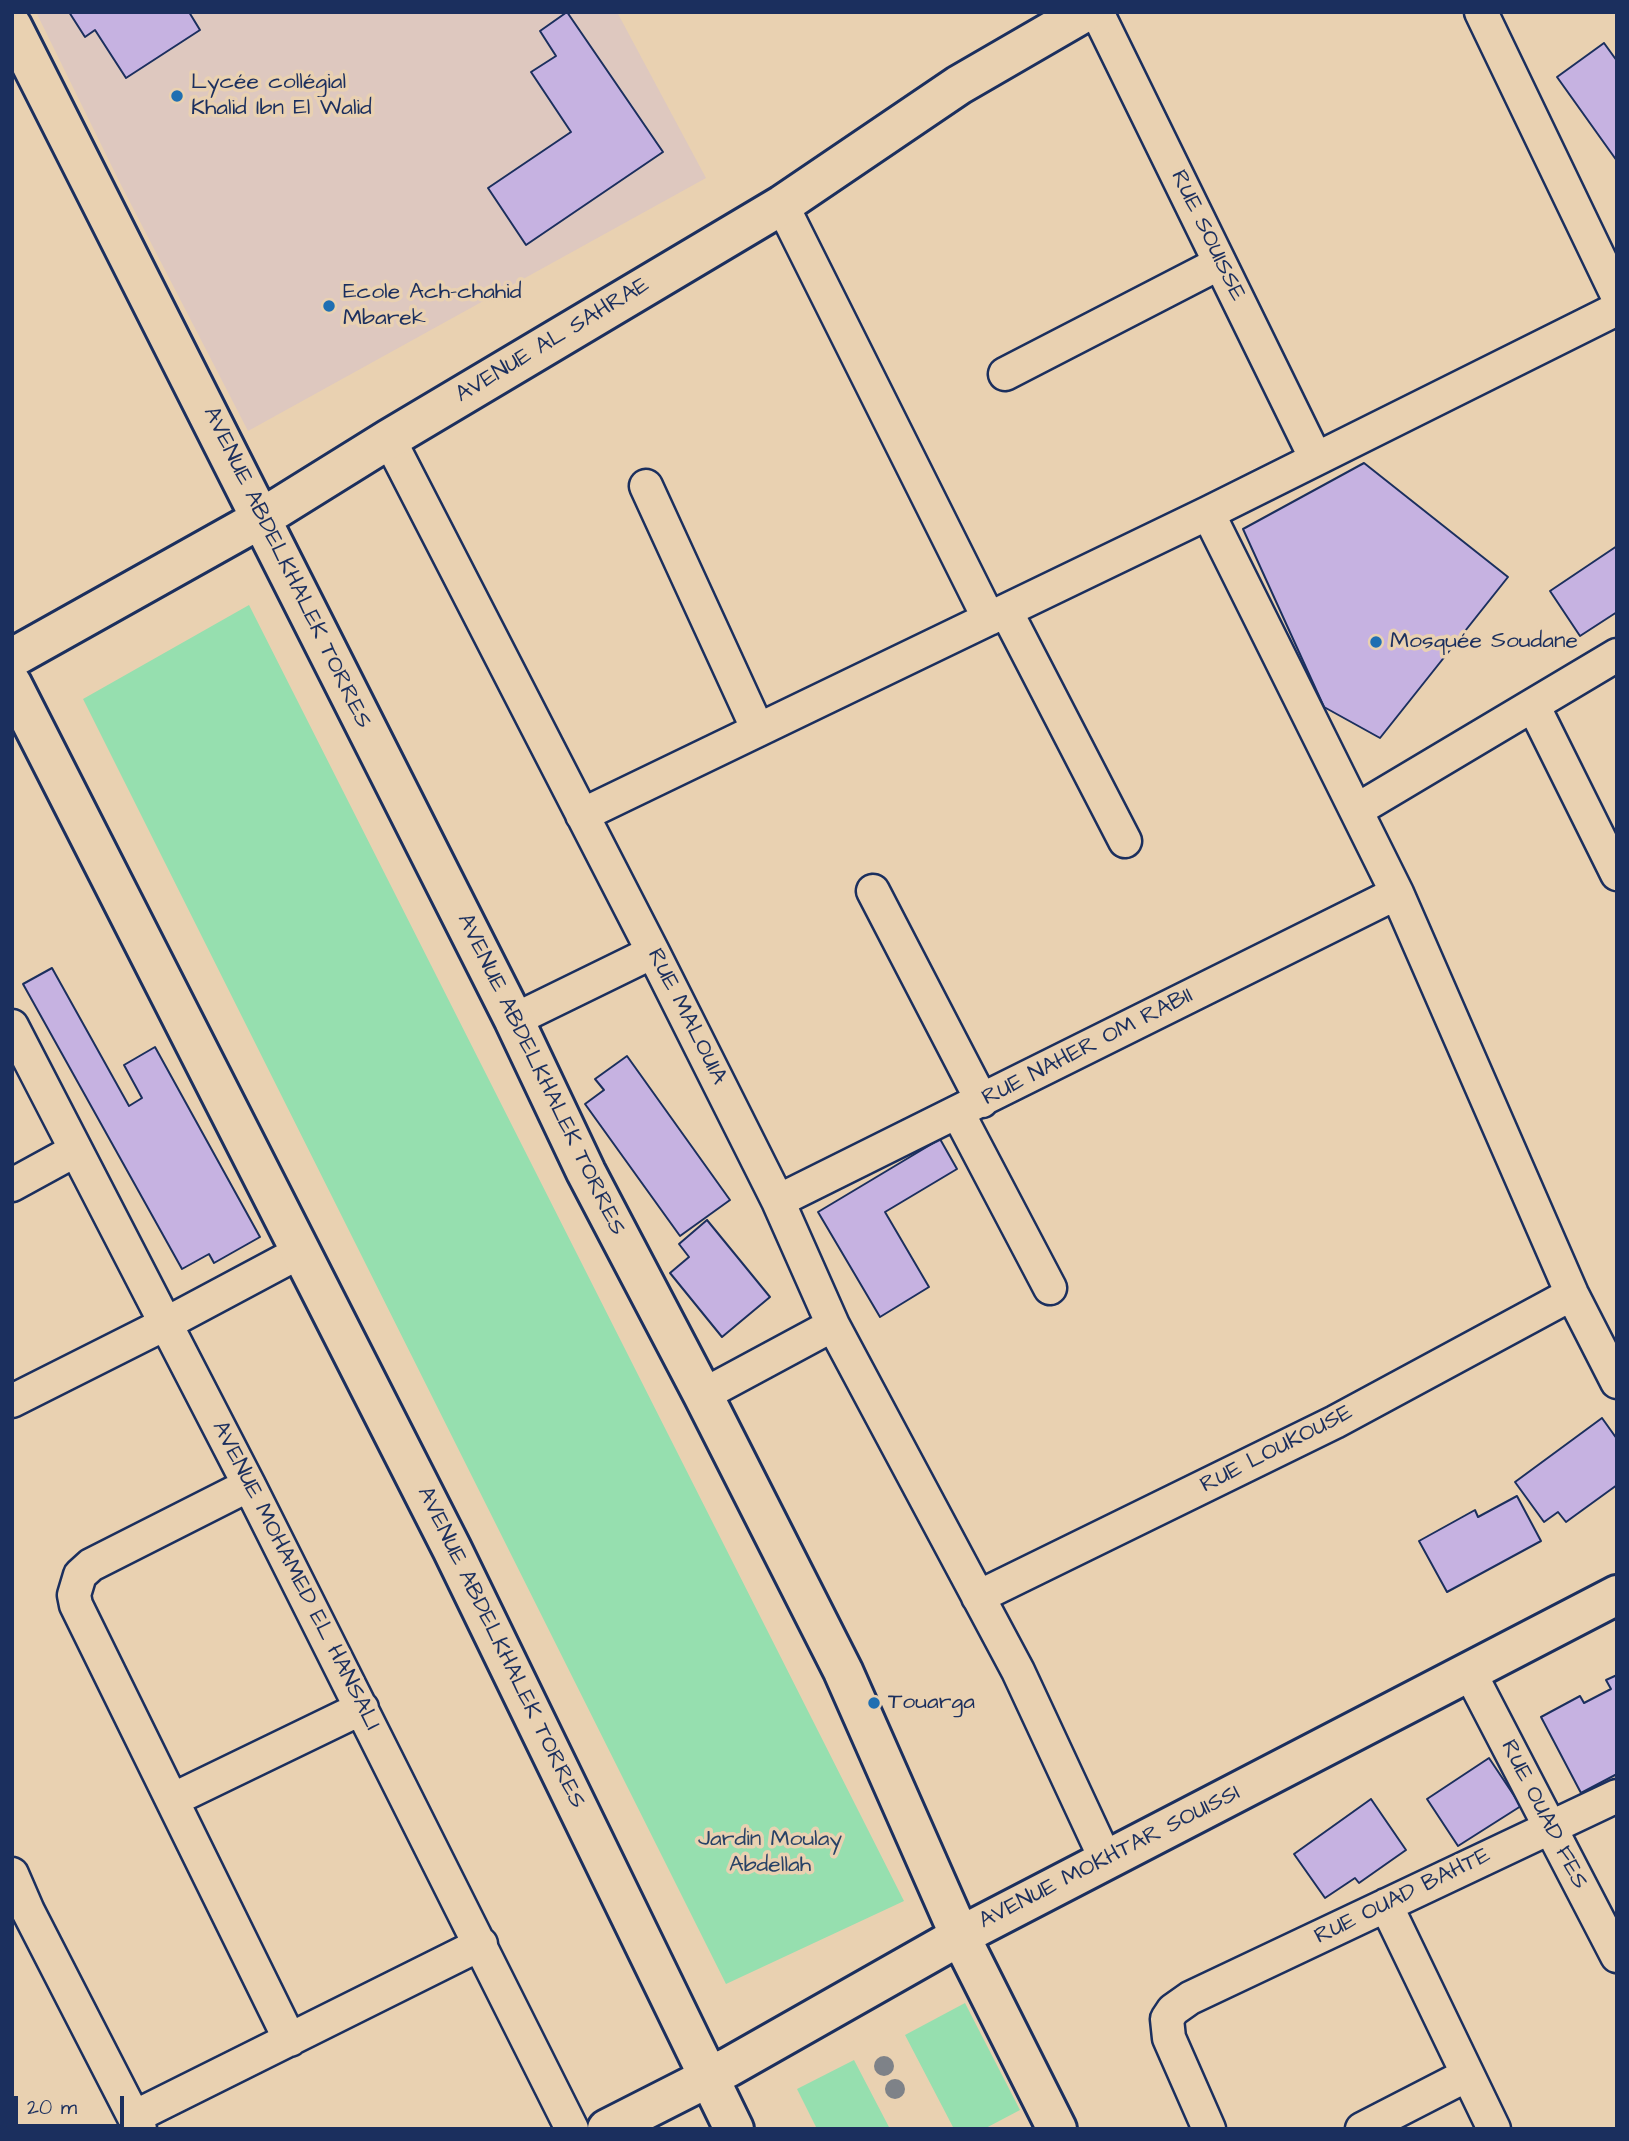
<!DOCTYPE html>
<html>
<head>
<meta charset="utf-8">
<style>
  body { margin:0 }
  #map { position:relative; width:1629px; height:2141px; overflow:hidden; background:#e9d1b1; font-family:"Architects Daughter",sans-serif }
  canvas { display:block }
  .frame { position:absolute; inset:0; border:14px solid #1b2f5e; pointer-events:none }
  .scale { position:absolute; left:14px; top:2096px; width:110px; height:32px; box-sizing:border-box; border:4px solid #1b2f5e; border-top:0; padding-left:9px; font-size:21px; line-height:24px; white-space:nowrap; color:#1b2f5e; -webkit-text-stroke:5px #e9d1b1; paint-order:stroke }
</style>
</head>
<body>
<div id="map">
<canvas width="1629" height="2141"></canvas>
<div class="frame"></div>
<div class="scale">20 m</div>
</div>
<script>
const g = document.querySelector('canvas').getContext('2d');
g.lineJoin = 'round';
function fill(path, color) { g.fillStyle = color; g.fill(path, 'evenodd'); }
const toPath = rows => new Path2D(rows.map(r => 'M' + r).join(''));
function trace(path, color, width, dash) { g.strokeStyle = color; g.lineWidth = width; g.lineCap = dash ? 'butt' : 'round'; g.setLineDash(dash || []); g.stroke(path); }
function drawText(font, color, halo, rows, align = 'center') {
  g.font = font + ' "Architects Daughter",sans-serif'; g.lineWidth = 7; g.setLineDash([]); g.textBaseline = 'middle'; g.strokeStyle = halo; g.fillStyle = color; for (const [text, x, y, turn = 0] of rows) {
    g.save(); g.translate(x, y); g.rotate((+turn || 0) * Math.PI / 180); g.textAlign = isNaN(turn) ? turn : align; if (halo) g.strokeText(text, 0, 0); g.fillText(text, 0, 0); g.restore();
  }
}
fill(toPath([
  [36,12,617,12,706,178,248,431,119,181]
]), '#dec8bf');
fill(toPath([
  [249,605,904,1901,726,1984,83,699],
  [965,2003,1020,2110,984,2129,954,2129,905,2035],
  [854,2060,890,2129,817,2129,797,2089]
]), '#96dfaf');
const building = toPath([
  [69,12,189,12,200,30,126,78,95,30,85,37,69,12],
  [567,12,663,152,526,245,488,188,571,132,531,72,556,56,540,31,567,12],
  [1604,43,1617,61,1617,161,1557,77,1604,43],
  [1364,463,1508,577,1380,738,1324,707,1243,529,1364,463],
  [1617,546,1617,612,1580,636,1550,591,1617,546],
  [52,968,129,1106,142,1098,124,1065,155,1047,260,1237,214,1263,209,1254,182,1269,23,984,52,968],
  [627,1056,730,1200,680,1236,585,1104,604,1090,595,1079,627,1056],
  [940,1139,957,1169,885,1212,929,1287,880,1317,818,1212,940,1139],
  [707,1220,770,1297,722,1337,670,1273,689,1257,679,1244,707,1220],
  [1602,1418,1617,1439,1617,1485,1566,1522,1558,1512,1544,1522,1515,1482,1602,1418],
  [1517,1496,1541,1541,1447,1592,1419,1541,1475,1510,1478,1517,1517,1496],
  [1617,1675,1617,1774,1581,1793,1541,1717,1580,1696,1584,1703,1611,1689,1606,1680,1617,1675],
  [1489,1758,1521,1806,1458,1846,1427,1799,1489,1758],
  [1371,1799,1406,1850,1359,1883,1355,1878,1325,1898,1294,1854,1371,1799]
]);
fill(building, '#c6b2e1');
trace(building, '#1b2f5e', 2);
const street = toPath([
  [1097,12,1316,459],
  [1481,12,1617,295],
  [782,205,989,619],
  [1005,374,1220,263],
  [389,439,653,952,778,1201,833,1325,1018,1671,1106,1860],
  [646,486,758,730],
  [1208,513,1397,893,1572,1294,1617,1382],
  [1006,611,1125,841],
  [1533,705,1617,874],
  [1357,810,1617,655],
  [582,815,1208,513,1617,309],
  [873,891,982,1101],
  [514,1020,653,952],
  [12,1026,249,1485,572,2129],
  [958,1113,1050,1288],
  [12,1185,76,1150],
  [778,1201,1397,893],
  [703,1395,833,1325],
  [12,1401,167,1323,300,1252],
  [249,1485,91,1565,80,1575,74,1595,76,1605,290,2040],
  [978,1597,1335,1422,1572,1294],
  [1470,1673,1617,1956],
  [172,1800,362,1708],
  [12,1874,28,1911,140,2129],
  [1386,1905,1494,2129],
  [134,2117,481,1944],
  [1209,2129,1169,2038,1167,2019,1173,2010,1190,1998,1617,1796],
  [1362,2129,1467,2075]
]);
const secondary = toPath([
  [12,26,514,1020,586,1172,703,1395,843,1671,960,1936,1057,2129],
  [12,658,262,518,389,439,782,205,959,85,1085,12],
  [12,684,452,1549,734,2129],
  [607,2129,729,2067,960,1936,1617,1595]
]);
trace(street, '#1b2f5e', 37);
trace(secondary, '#1b2f5e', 44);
trace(street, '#e9d1b1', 32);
trace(secondary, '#e9d1b1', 38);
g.fillStyle = '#7e8288';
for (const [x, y] of [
  [884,2066],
  [895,2089]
]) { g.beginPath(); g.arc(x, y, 10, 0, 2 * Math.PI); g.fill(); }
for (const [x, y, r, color] of [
  [177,96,7,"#1f6fb2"],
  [329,306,7,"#1f6fb2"],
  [1376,642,7,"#1f6fb2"],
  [874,1703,7,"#1f6fb2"]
]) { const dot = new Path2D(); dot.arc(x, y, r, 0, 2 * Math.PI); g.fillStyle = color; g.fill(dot); trace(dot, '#e9d1b1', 2.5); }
drawText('23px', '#1b2f5e', '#e9d1b1', [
  ["Lycée collégial",191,83],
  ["Khalid Ibn El Walid",191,109],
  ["Ecole Ach-chahid",343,293],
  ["Mbarek",343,319],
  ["Mosquée Soudane",1390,642],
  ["Touarga",888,1703]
], 'left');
drawText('23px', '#1b2f5e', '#e9d1b1', [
  ["RUE SOUISSE",1207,236,64],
  ["AVENUE AL SAHRAE",553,341,-31],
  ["AVENUE ABDELKHALEK TORRES",286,568,64],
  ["RUE MALOUIA",686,1017,63],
  ["RUE NAHER OM RABII",1088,1048,-27],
  ["AVENUE ABDELKHALEK TORRES",540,1075,64],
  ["RUE LOUKOUSE",1277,1450,-27],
  ["AVENUE MOHAMED EL HANSALI",295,1576,63],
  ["AVENUE ABDELKHALEK TORRES",500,1648,64],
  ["RUE OUAD FES",1543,1815,63],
  ["AVENUE MOKHTAR SOUISSI",1110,1858,-27],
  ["RUE OUAD BAHTE",1403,1897,-26]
]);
drawText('23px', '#274166', '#e9d1b1', [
  ["Jardin Moulay",770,1840],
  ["Abdellah",770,1866]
]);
</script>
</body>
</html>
